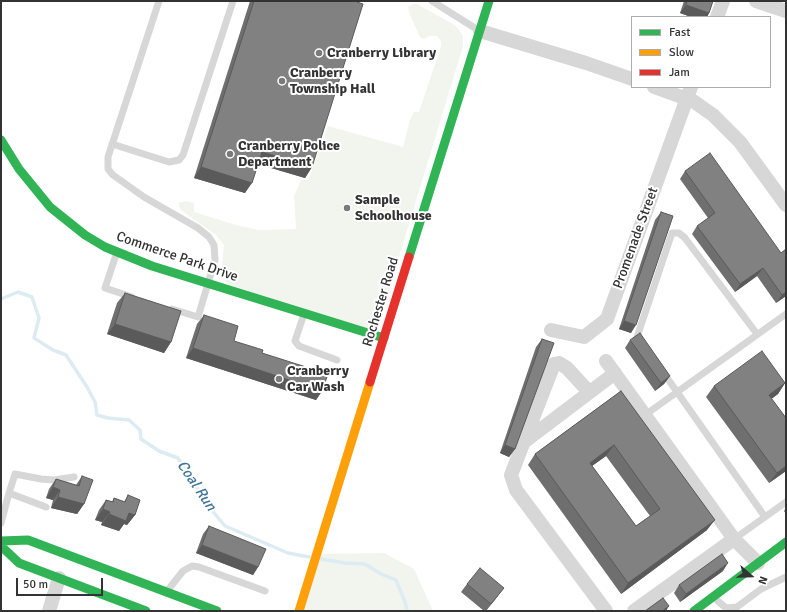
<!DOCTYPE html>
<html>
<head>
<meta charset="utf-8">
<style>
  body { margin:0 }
  #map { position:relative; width:787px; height:612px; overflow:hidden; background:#fff; font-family:Signika,sans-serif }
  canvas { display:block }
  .frame { position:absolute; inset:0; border:2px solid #333; pointer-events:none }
  .legend { position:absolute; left:631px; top:16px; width:140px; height:72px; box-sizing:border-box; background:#fff; border:1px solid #adadad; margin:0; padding:5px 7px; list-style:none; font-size:12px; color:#333 }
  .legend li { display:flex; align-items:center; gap:8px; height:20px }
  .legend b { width:20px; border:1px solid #adadad }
  .north { position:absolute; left:731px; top:556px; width:40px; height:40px; -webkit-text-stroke:3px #fff; paint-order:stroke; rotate:110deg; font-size:11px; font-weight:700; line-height:16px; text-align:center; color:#333 }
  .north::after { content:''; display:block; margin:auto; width:14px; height:18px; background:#333; clip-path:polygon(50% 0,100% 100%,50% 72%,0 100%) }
  .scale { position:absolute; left:16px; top:578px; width:87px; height:18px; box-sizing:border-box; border:2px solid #333; border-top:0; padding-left:5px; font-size:12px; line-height:14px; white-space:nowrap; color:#333; -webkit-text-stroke:3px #fff; paint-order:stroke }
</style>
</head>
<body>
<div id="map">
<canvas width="787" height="612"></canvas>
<div class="frame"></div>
<ul class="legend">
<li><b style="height:5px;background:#30b455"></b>Fast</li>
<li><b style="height:5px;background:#ff9f0a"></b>Slow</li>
<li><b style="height:5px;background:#e5322d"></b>Jam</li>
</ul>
<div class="north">N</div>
<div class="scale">50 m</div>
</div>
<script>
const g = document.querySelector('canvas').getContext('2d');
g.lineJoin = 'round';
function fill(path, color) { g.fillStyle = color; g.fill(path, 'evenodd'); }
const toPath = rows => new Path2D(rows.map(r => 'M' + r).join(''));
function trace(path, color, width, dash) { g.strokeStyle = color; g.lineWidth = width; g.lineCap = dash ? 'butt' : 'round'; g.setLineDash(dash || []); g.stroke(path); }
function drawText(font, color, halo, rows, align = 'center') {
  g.font = font + ' Signika,sans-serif'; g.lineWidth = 4; g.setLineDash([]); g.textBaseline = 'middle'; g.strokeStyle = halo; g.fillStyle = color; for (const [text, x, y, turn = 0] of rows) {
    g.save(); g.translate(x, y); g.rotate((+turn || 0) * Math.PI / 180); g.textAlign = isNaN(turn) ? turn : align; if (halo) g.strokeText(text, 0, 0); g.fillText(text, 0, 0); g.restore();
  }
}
fill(toPath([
  [413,4,417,4,456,26,463,36,463,46,382,313,368,333,228,284,219,275,222,265,224,245,216,235,181,210,178,203,186,201,194,203,194,212,239,226,259,230,296,229,294,196,301,180,308,180,328,126,403,147,410,120,414,112,419,112,441,46,441,41,437,36,429,36,424,39,420,37,409,12,408,7],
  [384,553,414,569,433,611,299,611,316,554]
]), '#f1f5ed');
trace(toPath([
  [1,299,18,292,32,297,39,318,34,338,53,350,66,355,87,387,95,402,97,415,108,418,129,420,140,430,141,439,159,451,178,458,210,508,225,526,288,553,309,557],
  [321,559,345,563,365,564,381,574,396,580,405,602,407,611]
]), '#ddebf3', 3.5);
trace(toPath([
  [159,1,108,157,108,169,113,175,144,197,198,228,209,237,214,245,215,260,198,317,172,309],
  [432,1,478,30],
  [112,144,169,162,179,160,183,155,233,1],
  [117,252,105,288,132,297],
  [304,314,295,341,299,346,337,360],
  [642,343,637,337,672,233,679,233,685,238,757,334],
  [663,372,765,517,786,502],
  [645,415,786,314],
  [9,493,15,474,41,479,54,480,74,477],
  [1,523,9,493,46,507],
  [734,539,765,517],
  [168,590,183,571,192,566,199,567,265,591],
  [713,597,726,608,737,607,761,589,786,577]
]), '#d7d7d7', 7);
trace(toPath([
  [756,1,786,11],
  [717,17,723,1],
  [480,31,586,63,632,79],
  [654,87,693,101,713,115,740,142,786,205],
  [551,330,584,337,607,319,691,87],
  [606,361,734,539],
  [589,392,567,368,559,363,554,364,511,475,516,490,606,611],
  [524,442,615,373],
  [49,611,59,578],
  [634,611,734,539,758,563]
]), '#d7d7d7', 14);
trace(toPath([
  [1,140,19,169,50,207,85,235,105,247,152,266,384,338],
  [409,257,489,1],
  [1,541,28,540,217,611],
  [1,546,19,563,146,611],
  [694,611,786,542]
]), '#30b455', 9);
trace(toPath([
  [299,611,370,382]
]), '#ff9f0a', 9);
trace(toPath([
  [370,382,409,257]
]), '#e5322d', 9);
fill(toPath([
  [250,1,357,1,312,167,305,178,258,164,245,193,194,178],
  [684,1,713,1,709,13,707,17,691,17,680,13],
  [685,171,781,253,786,249,786,296,776,303,757,276,735,292,692,234,697,226,708,218,680,179],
  [661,212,631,333,619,329,655,220],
  [125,293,171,342,164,353,107,334,117,303],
  [204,315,234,341,262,353,322,391,316,400,186,358,197,324],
  [542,339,515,449,509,457,500,453,536,347],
  [630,340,670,376,664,384,655,391,625,348],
  [785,383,778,394,771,399,786,418,786,471,769,483,706,397,714,386],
  [621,391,707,530,621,594,528,465,535,454],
  [606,456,650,516,636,526,592,466],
  [82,476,84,504,77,514,51,508,53,500,46,498,49,489,56,479,76,485],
  [128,495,135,515,127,525,124,524,119,531,101,525,102,522,95,520,99,510,106,500,112,502,114,498,124,502],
  [786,508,786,514,784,511],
  [209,526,258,567,253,575,196,553,203,534],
  [723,571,680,602,674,593,679,585],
  [467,584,498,596,486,611,484,611,461,592]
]), '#6f6f6f');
fill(toPath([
  [686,5,709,13,707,17,691,17,680,13],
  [262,152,312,167,305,178,254,163],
  [201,167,252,183,245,193,194,178],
  [763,268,757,276,735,292,740,284],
  [786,292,786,296,776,303,782,295],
  [624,321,636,325,631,333,619,329],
  [115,324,171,342,164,353,107,334],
  [193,348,322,391,316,400,186,358],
  [670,376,664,384,655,391,661,383],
  [785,383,778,394,762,406,769,395],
  [505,445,515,449,509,457,500,453],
  [614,445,606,456,582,473,590,463],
  [786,466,786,471,769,483,777,473],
  [53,487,60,490,53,500,46,498],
  [58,497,84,504,77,514,51,508],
  [103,509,110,512,102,522,95,520],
  [129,513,135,515,127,525,124,524,119,531,101,525,109,514],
  [715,520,707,530,621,594,628,583],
  [202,545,258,567,253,575,196,553],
  [728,563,723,571,680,602,686,594],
  [669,606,666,611,662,611]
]), '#5a5a5a');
const building = toPath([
  [254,1,357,1,357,2,363,4,312,167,262,152,252,183,201,167,254,1],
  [687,1,713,1,709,13,686,5,687,1],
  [710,153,781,253,786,249,786,292,782,295,763,268,740,284,697,226,715,213,685,171,710,153],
  [661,212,673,216,636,325,624,321,661,212],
  [125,293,181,311,171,342,115,324,125,293],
  [204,315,238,326,234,341,263,350,262,353,328,374,322,391,193,348,204,315],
  [640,333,670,376,661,383,630,340,640,333],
  [542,339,554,343,515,449,505,445,542,339],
  [762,351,785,383,769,395,786,418,786,466,777,473,714,386,762,351],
  [621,391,715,520,628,583,535,454,621,391],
  [614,445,660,509,636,526,590,463,614,445],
  [82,476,93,480,84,504,58,497,60,490,53,487,56,479,79,486,82,476],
  [128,495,140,500,135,515,129,513,126,521,109,514,110,512,103,509,106,500,113,502,114,498,125,502,128,495],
  [209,526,266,549,258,567,202,545,209,526],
  [722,554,728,563,686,594,679,585,722,554],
  [480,568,504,588,491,604,467,584,480,568],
  [663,598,669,606,662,611,645,611,663,598]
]);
fill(building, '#818181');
trace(building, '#5a5a5a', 1);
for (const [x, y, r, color] of [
  [319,53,4,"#7a7a7a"],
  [282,81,4,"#7a7a7a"],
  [230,154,4,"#7a7a7a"],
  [347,208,4,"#7a7a7a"],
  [279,379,4,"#7a7a7a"]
]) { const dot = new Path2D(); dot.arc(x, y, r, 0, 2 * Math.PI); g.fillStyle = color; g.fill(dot); trace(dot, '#fff', 1.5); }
drawText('bold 14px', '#333', '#fff', [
  ["Cranberry Library",327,53],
  ["Cranberry",290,73],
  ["Township Hall",290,89],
  ["Cranberry Police",238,146],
  ["Department",238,162],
  ["Sample",355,200],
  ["Schoolhouse",355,216],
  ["Cranberry",287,371],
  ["Car Wash",287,387]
], 'left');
drawText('14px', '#333', '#fff', [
  ["Promenade Street",636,238,-70],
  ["Commerce Park Drive",177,257,19],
  ["Rochester Road",381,302,-73]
]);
drawText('italic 15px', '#3f7597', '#fff', [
  ["Coal Run",196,486,56]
]);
</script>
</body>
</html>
